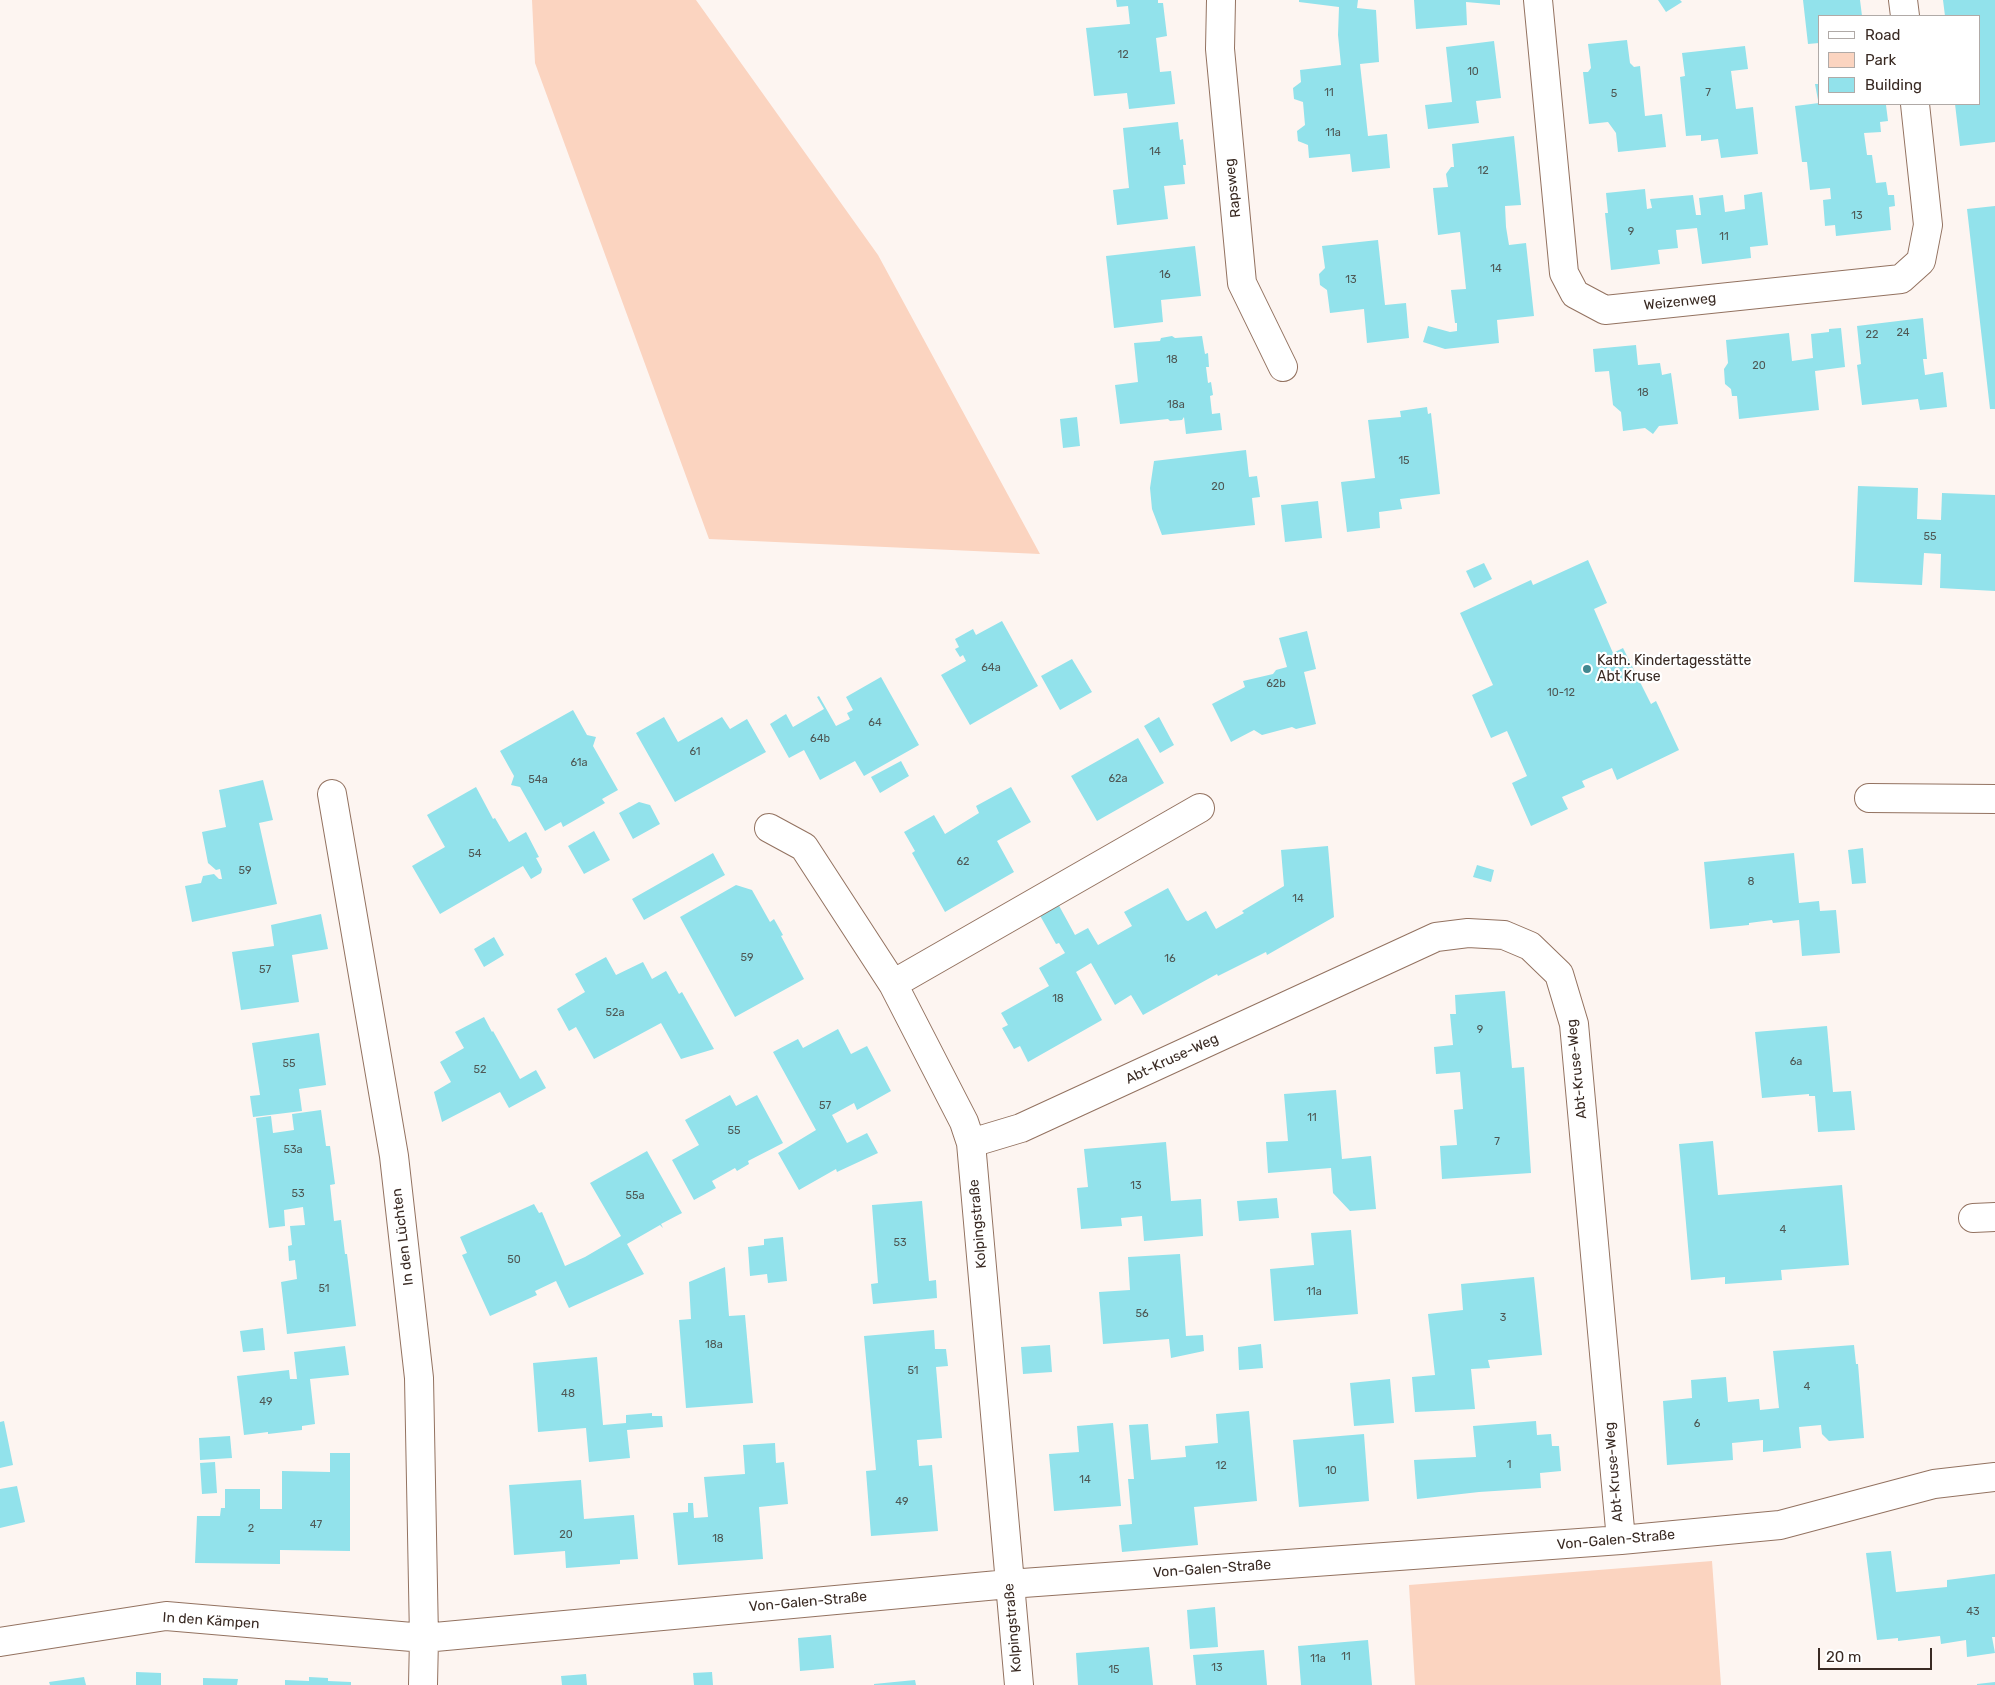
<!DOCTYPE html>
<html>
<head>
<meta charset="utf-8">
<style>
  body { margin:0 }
  #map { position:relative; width:1995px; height:1685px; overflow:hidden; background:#fdf5f1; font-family:Rubik,sans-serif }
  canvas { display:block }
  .legend { position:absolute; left:1818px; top:15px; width:162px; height:90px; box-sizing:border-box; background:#fff; border:1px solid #b0aaa7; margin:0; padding:6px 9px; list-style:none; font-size:15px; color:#392a23 }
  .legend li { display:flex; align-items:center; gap:10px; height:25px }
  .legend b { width:25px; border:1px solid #b0aaa7 }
  .scale { position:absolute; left:1818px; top:1648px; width:114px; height:22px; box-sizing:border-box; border:2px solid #392a23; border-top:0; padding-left:6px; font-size:15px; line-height:18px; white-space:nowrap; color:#392a23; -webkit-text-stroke:4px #fff; paint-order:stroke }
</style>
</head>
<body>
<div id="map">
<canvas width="1995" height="1685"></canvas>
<ul class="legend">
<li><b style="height:6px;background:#fff"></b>Road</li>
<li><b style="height:14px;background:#fbd4c0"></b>Park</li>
<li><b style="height:14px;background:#92e2eb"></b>Building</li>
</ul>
<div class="scale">20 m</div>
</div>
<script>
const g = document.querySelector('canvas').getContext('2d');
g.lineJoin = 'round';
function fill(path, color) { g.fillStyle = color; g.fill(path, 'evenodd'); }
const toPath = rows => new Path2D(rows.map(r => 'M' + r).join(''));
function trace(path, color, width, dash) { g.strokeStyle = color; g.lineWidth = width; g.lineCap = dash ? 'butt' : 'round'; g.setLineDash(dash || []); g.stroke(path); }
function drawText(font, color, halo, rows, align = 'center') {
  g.font = font + ' Rubik,sans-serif'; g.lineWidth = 4.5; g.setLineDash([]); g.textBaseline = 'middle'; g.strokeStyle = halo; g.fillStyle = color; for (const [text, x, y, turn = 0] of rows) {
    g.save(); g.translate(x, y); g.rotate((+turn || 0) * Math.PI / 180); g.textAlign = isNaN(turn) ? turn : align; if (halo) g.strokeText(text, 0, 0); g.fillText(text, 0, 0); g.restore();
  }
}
fill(toPath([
  [532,0,696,0,878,255,1040,554,709,539,535,63],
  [1712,1561,1721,1685,1415,1685,1409,1585]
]), '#fbd4c0');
fill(toPath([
  [1116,0,1158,0,1158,3,1163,3,1167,36,1156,38,1160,72,1171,71,1175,104,1129,109,1127,93,1094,96,1086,28,1130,24,1128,6,1117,7],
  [1299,0,1358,0,1357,8,1376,10,1379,62,1360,64,1368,136,1387,134,1390,168,1352,172,1350,154,1309,158,1308,145,1298,141,1297,131,1305,125,1303,102,1294,99,1293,88,1301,82,1300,70,1341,65,1338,35,1339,7,1299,2],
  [1414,0,1500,0,1500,5,1466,2,1467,25,1416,29],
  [1658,0,1680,0,1682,2,1666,12],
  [1803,0,1860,0,1862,16,1819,16,1819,43,1808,44],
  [1943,0,1995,0,1995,142,1960,146,1955,104,1979,104,1979,16,1945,16],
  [1627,40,1630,63,1634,67,1640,66,1645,116,1662,114,1666,147,1618,152,1616,133,1608,122,1589,124,1583,72,1588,72,1591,68,1588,44],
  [1494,41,1501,98,1476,101,1479,123,1428,129,1425,105,1452,102,1446,47],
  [1745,46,1748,69,1731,71,1736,109,1753,107,1758,154,1721,158,1718,139,1701,141,1701,135,1686,136,1680,77,1685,76,1682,53],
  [1815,84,1819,84,1819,100,1818,100],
  [1819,103,1886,105,1888,121,1880,122,1881,132,1864,133,1867,155,1872,155,1876,183,1886,182,1888,195,1894,195,1895,206,1889,207,1891,230,1836,236,1835,225,1825,226,1823,200,1831,199,1830,188,1810,190,1807,162,1802,162,1795,106],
  [1178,122,1180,140,1183,139,1186,165,1183,165,1185,184,1164,186,1168,219,1117,225,1113,190,1129,188,1123,128],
  [1514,136,1521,205,1505,206,1506,227,1509,245,1526,243,1534,316,1497,320,1499,343,1445,349,1423,342,1428,326,1450,332,1457,331,1457,323,1455,323,1451,290,1466,289,1460,232,1438,235,1433,188,1448,187,1446,174,1451,167,1454,167,1452,144],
  [1645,189,1647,209,1652,208,1650,199,1693,195,1696,215,1701,215,1699,198,1723,195,1725,212,1745,209,1744,195,1762,192,1768,245,1750,247,1751,258,1702,264,1697,228,1676,230,1678,248,1658,250,1660,264,1611,270,1605,213,1608,213,1606,193],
  [1995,206,1995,409,1990,409,1967,209],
  [1378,240,1385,305,1406,303,1409,338,1367,343,1364,309,1330,313,1327,290,1320,285,1319,274,1325,268,1322,246],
  [1195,246,1201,296,1161,300,1163,322,1114,328,1106,256],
  [1923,318,1927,359,1923,359,1925,375,1943,372,1947,407,1920,410,1918,399,1862,405,1857,365,1861,364,1857,326],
  [1841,328,1845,367,1815,371,1819,410,1739,419,1737,396,1732,396,1731,389,1725,384,1724,369,1728,363,1726,340,1789,333,1792,361,1813,358,1811,334,1829,332,1829,329],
  [1172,336,1175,338,1202,336,1205,354,1208,353,1209,367,1206,367,1208,383,1211,382,1213,395,1210,396,1212,414,1220,413,1222,430,1186,434,1184,417,1182,420,1170,421,1168,419,1120,424,1115,385,1138,382,1134,343,1160,341,1161,338],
  [1636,345,1638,365,1660,363,1662,375,1671,373,1678,424,1659,426,1653,434,1645,428,1623,431,1621,412,1613,405,1609,371,1595,372,1593,349],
  [1427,407,1428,414,1431,413,1440,494,1400,499,1402,509,1379,512,1380,528,1347,532,1341,482,1375,478,1368,420,1401,417,1400,411],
  [1077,417,1080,446,1063,448,1060,419],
  [1246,450,1249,477,1257,476,1260,497,1252,498,1255,525,1162,535,1152,509,1150,488,1154,461],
  [1858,486,1918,488,1917,519,1941,520,1942,493,1995,495,1995,591,1940,588,1941,554,1924,553,1922,585,1854,582],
  [1318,501,1322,538,1285,542,1281,505],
  [1588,560,1607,603,1594,609,1613,653,1623,648,1651,704,1656,701,1679,750,1617,780,1612,768,1582,781,1585,787,1562,797,1568,809,1531,826,1512,783,1527,776,1507,731,1491,738,1472,695,1493,685,1460,613,1531,580,1533,585],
  [1484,563,1492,579,1474,588,1466,571],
  [1002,621,1038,686,970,725,941,675,966,661,963,655,960,657,955,649,959,647,955,639,973,629,976,635],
  [1307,631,1316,669,1304,672,1316,724,1296,729,1292,727,1262,735,1254,730,1231,742,1212,704,1245,687,1243,681,1273,674,1276,670,1287,667,1279,638],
  [1072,659,1092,692,1060,710,1041,676],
  [881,677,919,745,864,776,855,761,820,780,804,750,789,758,770,724,786,714,793,727,824,709,817,697,819,696,836,726,850,719,847,713,853,710,846,697],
  [573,710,587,735,596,737,593,746,618,790,602,799,605,803,563,827,561,822,545,831,520,787,511,785,514,776,500,751],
  [664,717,678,742,722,717,730,729,747,719,766,752,675,802,636,733],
  [1159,717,1174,745,1160,753,1144,726],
  [1138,738,1164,783,1097,821,1071,776],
  [901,761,909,776,880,793,871,777],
  [263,780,273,820,259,823,277,904,192,922,185,886,201,883,203,876,214,874,219,879,222,879,220,869,216,870,208,863,202,832,226,827,219,790],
  [476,787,493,819,495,818,509,842,526,832,539,857,536,858,542,869,541,873,531,879,523,866,440,914,412,866,445,847,427,815],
  [1011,787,1031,822,997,841,1014,872,945,912,912,853,915,851,904,832,934,815,945,834,979,813,976,806],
  [639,802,650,805,660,824,633,839,619,813],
  [594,831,610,860,584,874,568,846],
  [1328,846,1334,917,1267,955,1266,952,1218,976,1217,974,1143,1015,1131,995,1115,1005,1091,963,1076,972,1102,1020,1028,1062,1020,1046,1014,1049,1002,1028,1008,1025,1001,1013,1049,986,1039,968,1065,953,1059,943,1056,944,1038,912,1057,902,1075,935,1088,928,1098,945,1132,926,1124,912,1168,888,1186,920,1188,921,1206,911,1216,929,1244,913,1242,911,1284,886,1281,850],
  [1863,848,1866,883,1852,884,1848,850],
  [713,853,725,875,644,920,632,899],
  [1794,853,1799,903,1819,901,1820,911,1836,910,1840,953,1802,956,1799,920,1773,923,1772,920,1749,923,1749,925,1710,929,1704,862],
  [1477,865,1494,870,1491,882,1473,877],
  [736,885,752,890,770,922,774,919,783,935,781,936,804,979,735,1017,680,917],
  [321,914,328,949,292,955,299,1002,241,1010,232,952,274,946,271,925],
  [494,937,504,955,484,967,474,949],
  [606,957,616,975,643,962,652,979,666,971,679,994,682,992,714,1049,681,1059,661,1023,594,1059,576,1027,569,1031,557,1009,585,992,575,974],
  [1505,991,1512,1068,1524,1067,1531,1173,1442,1179,1440,1146,1457,1145,1454,1110,1463,1109,1460,1072,1436,1074,1434,1047,1453,1045,1450,1014,1456,1014,1455,995],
  [484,1017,492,1032,493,1031,520,1079,536,1070,546,1088,509,1108,500,1092,442,1122,434,1092,451,1082,440,1062,464,1048,455,1032],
  [1827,1026,1833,1092,1851,1091,1855,1130,1818,1132,1815,1096,1809,1096,1809,1094,1762,1098,1755,1032],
  [838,1029,851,1054,867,1046,891,1091,857,1110,854,1103,832,1115,847,1143,867,1133,878,1153,837,1172,836,1169,799,1190,778,1153,816,1130,773,1052,798,1039,803,1048],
  [319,1033,326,1085,299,1089,302,1111,253,1117,250,1096,260,1095,252,1043],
  [1336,1090,1342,1159,1371,1156,1376,1209,1350,1211,1333,1193,1331,1168,1268,1173,1266,1142,1288,1141,1284,1094],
  [730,1095,736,1106,757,1095,783,1143,748,1161,749,1164,737,1171,735,1168,712,1181,716,1188,694,1200,672,1160,699,1145,685,1120],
  [321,1110,326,1146,330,1146,335,1184,330,1185,334,1221,341,1220,345,1254,347,1254,356,1326,287,1334,281,1282,297,1279,295,1260,289,1261,288,1246,292,1245,290,1226,305,1225,303,1207,284,1210,285,1226,269,1228,256,1118,271,1116,273,1133,294,1130,292,1114],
  [1713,1141,1718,1195,1842,1185,1849,1265,1781,1270,1782,1280,1725,1284,1725,1277,1691,1280,1679,1144],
  [1166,1142,1171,1201,1201,1199,1203,1236,1144,1241,1142,1216,1121,1218,1122,1226,1081,1229,1077,1188,1088,1187,1084,1149],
  [647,1151,682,1213,661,1224,663,1228,660,1225,627,1244,644,1274,569,1308,556,1281,535,1291,537,1295,490,1316,462,1255,467,1253,460,1237,534,1204,539,1213,542,1212,565,1266,585,1257,621,1236,590,1183],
  [1277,1198,1279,1218,1239,1221,1237,1201],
  [922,1201,929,1281,936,1280,937,1298,873,1304,871,1284,878,1283,872,1205],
  [1351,1230,1358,1314,1274,1321,1270,1269,1314,1265,1311,1233],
  [783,1237,787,1281,768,1283,767,1274,750,1276,748,1247,764,1245,764,1239],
  [1180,1254,1186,1336,1203,1335,1204,1351,1171,1358,1169,1339,1103,1344,1099,1292,1130,1290,1128,1257],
  [725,1267,729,1316,745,1315,753,1403,686,1408,679,1320,691,1319,689,1282],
  [1534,1277,1542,1355,1488,1360,1490,1368,1471,1369,1475,1409,1415,1412,1412,1377,1435,1375,1428,1314,1463,1310,1461,1284],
  [263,1328,265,1350,243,1352,240,1331],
  [934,1330,935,1349,946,1349,948,1366,936,1367,942,1438,917,1440,919,1466,932,1465,938,1531,871,1536,866,1471,876,1470,864,1336],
  [1261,1344,1263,1368,1239,1370,1238,1347],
  [1050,1345,1052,1372,1023,1374,1021,1347],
  [1854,1345,1856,1364,1858,1364,1864,1438,1829,1441,1822,1434,1821,1425,1799,1427,1801,1448,1763,1452,1763,1440,1732,1443,1733,1460,1667,1465,1663,1401,1692,1398,1691,1380,1726,1377,1728,1402,1759,1399,1760,1410,1779,1408,1773,1351],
  [345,1346,349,1375,310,1379,315,1424,302,1426,302,1430,268,1434,268,1432,244,1435,237,1376,289,1370,290,1379,297,1379,294,1352],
  [597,1357,603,1425,626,1423,626,1415,652,1413,652,1416,662,1416,663,1427,627,1430,630,1458,589,1462,586,1428,538,1432,533,1363],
  [1390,1379,1394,1423,1354,1426,1350,1383],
  [1249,1411,1257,1501,1194,1507,1198,1545,1122,1552,1119,1525,1132,1524,1128,1479,1134,1479,1129,1425,1148,1424,1151,1460,1186,1457,1185,1446,1218,1443,1216,1414],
  [4,1421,13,1465,0,1468,0,1422],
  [1536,1421,1537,1435,1551,1434,1552,1446,1559,1446,1561,1471,1540,1473,1541,1488,1479,1492,1417,1499,1414,1460,1476,1457,1473,1426],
  [1113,1423,1121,1506,1054,1511,1049,1454,1079,1452,1077,1426],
  [1364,1434,1369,1501,1299,1507,1293,1440],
  [230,1436,232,1458,200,1460,199,1438],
  [775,1443,776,1463,784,1462,788,1504,759,1507,763,1559,678,1565,673,1513,688,1512,688,1503,693,1503,694,1518,708,1517,704,1477,745,1474,743,1445],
  [330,1453,350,1453,350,1551,280,1550,280,1564,195,1563,197,1516,220,1516,221,1508,225,1508,225,1489,260,1489,260,1509,282,1509,282,1471,330,1472],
  [215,1462,217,1493,202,1494,200,1463],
  [581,1480,584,1519,634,1515,638,1559,620,1560,620,1564,566,1568,565,1551,514,1555,509,1485],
  [17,1486,25,1522,0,1528,0,1489],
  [1891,1551,1896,1592,1947,1587,1947,1580,1995,1574,1995,1637,1992,1637,1995,1653,1967,1657,1966,1640,1941,1644,1940,1636,1898,1641,1898,1638,1877,1640,1866,1553],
  [1215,1607,1218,1647,1190,1649,1187,1610],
  [831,1635,834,1668,800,1671,798,1638],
  [1368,1640,1372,1685,1301,1685,1298,1646],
  [1149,1647,1153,1685,1078,1685,1076,1653],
  [1264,1650,1267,1685,1196,1685,1193,1655],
  [136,1672,161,1673,161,1685,136,1685],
  [712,1672,713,1685,694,1685,693,1673],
  [586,1674,587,1685,562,1685,561,1676],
  [84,1677,86,1685,50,1685,49,1682],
  [309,1677,328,1678,328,1681,351,1682,351,1685,285,1685,285,1680,309,1681],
  [203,1678,238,1679,237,1685,203,1685],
  [915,1680,916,1685,874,1685,874,1684],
  [1995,1682,1995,1685,1977,1685,1977,1684]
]), '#92e2eb');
const minor = toPath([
  [1221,0,1220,49,1242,283,1283,367],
  [1538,0,1564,273,1575,294,1605,310,1901,279,1921,261,1928,225,1915,104],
  [1903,0,1905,16],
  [332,794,394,1156,419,1378,424,1638,423,1685],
  [1869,798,1995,799],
  [769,828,804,847,893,984,964,1122,971,1143,1019,1685],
  [893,984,1200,808],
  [971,1143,1021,1128,1436,937,1468,933,1504,935,1530,946,1559,974,1574,1024,1621,1540],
  [1973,1218,1995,1217],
  [0,1642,166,1616,424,1638,1009,1584,1621,1540,1780,1525,1934,1484,1995,1477]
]);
trace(minor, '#937260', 30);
trace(minor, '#fff', 28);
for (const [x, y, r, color] of [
  [1587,669,5,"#418890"]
]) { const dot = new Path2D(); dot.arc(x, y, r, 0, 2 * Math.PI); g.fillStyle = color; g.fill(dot); trace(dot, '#fff', 2); }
drawText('11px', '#4f5855', null, [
  ["12",1123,55],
  ["10",1473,72],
  ["11",1329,93],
  ["7",1708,93],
  ["5",1614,94],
  ["11a",1333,133],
  ["14",1155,152],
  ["12",1483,171],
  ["13",1857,216],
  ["9",1631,232],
  ["11",1724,237],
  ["14",1496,269],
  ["16",1165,275],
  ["13",1351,280],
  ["24",1903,333],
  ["22",1872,335],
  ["18",1172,360],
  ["20",1759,366],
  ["18",1643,393],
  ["18a",1176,405],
  ["15",1404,461],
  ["20",1218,487],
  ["55",1930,537],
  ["64a",991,668],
  ["62b",1276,684],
  ["10-12",1561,693],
  ["64",875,723],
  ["64b",820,739],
  ["61",695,752],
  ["61a",579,763],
  ["62a",1118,779],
  ["54a",538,780],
  ["54",475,854],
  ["62",963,862],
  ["59",245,871],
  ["8",1751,882],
  ["14",1298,899],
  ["59",747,958],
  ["16",1170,959],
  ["57",265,970],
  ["18",1058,999],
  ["52a",615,1013],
  ["9",1480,1030],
  ["6a",1796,1062],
  ["55",289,1064],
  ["52",480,1070],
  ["57",825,1106],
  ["11",1312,1118],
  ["55",734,1131],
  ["7",1497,1142],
  ["53a",293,1150],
  ["13",1136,1186],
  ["53",298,1194],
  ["55a",635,1196],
  ["4",1783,1230],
  ["53",900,1243],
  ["50",514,1260],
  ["51",324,1289],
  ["11a",1314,1292],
  ["56",1142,1314],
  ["3",1503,1318],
  ["18a",714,1345],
  ["51",913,1371],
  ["4",1807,1387],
  ["48",568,1394],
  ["49",266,1402],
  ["6",1697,1424],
  ["1",1509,1465],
  ["12",1221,1466],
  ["10",1331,1471],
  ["14",1085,1480],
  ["49",902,1502],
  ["47",316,1525],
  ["2",251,1529],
  ["20",566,1535],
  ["18",718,1539],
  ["43",1973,1612],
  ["11",1346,1657],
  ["11a",1318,1659],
  ["13",1217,1668],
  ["15",1114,1670]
]);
drawText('14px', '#392a23', '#fff', [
  ["Rapsweg",1233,188,-96],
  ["Weizenweg",1680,302,-6],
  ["Abt-Kruse-Weg",1172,1059,-25],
  ["Abt-Kruse-Weg",1577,1069,-96],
  ["Kolpingstraße",978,1224,-95],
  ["In den Lüchten",403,1237,-97],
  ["Abt-Kruse-Weg",1614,1472,-95],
  ["Von-Galen-Straße",1616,1540,-5],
  ["Von-Galen-Straße",1212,1569,-4],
  ["Von-Galen-Straße",808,1602,-5],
  ["In den Kämpen",211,1621,4],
  ["Kolpingstraße",1013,1628,-95]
]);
drawText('14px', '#392a23', '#fff', [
  ["Kath. Kindertagesstätte",1597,661],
  ["Abt Kruse",1597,677]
], 'left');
</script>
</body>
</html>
